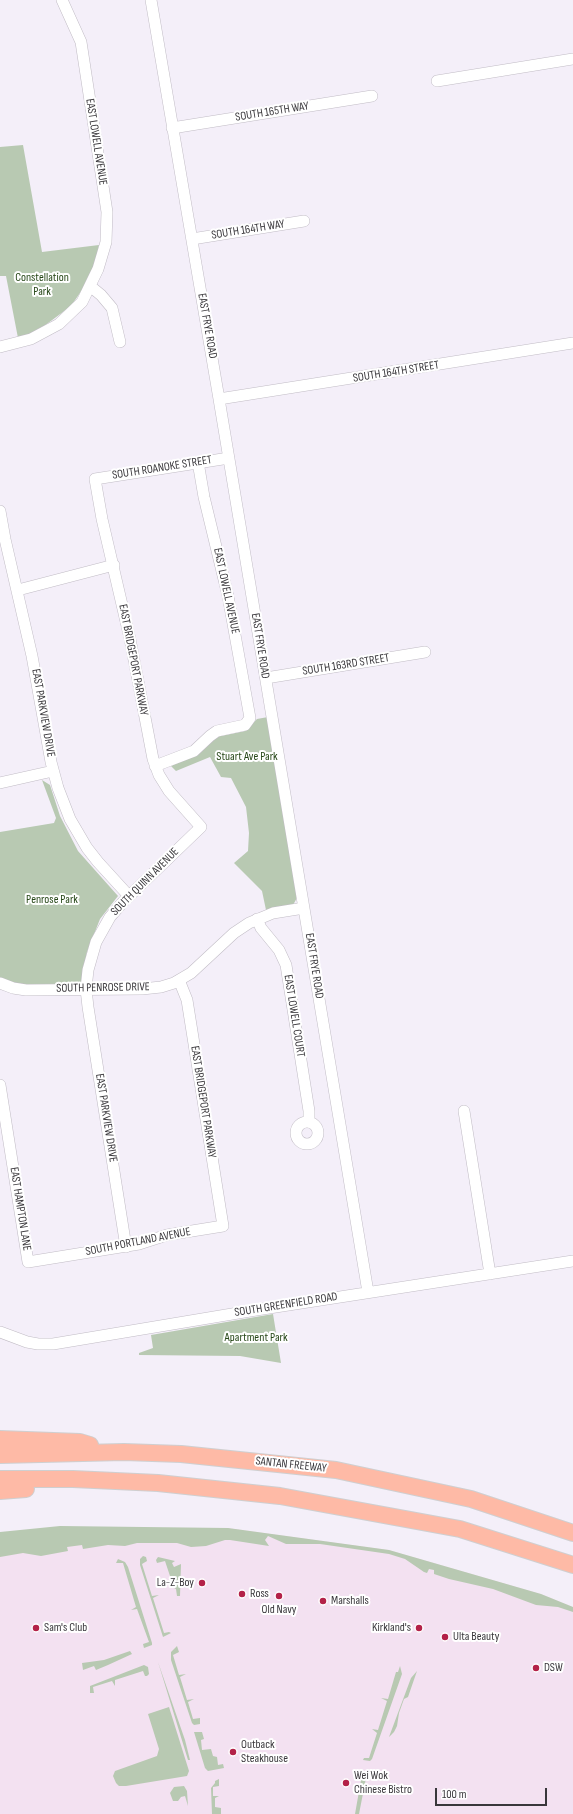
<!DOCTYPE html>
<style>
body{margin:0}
#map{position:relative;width:573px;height:1814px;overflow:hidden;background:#f4eff9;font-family:"Sofia Sans Condensed",sans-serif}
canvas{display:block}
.scale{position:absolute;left:435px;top:1788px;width:112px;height:18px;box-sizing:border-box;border:2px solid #39373b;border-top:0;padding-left:5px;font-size:12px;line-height:14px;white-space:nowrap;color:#39373b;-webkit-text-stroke:3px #fff;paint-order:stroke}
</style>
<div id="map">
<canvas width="573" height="1814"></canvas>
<div class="scale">100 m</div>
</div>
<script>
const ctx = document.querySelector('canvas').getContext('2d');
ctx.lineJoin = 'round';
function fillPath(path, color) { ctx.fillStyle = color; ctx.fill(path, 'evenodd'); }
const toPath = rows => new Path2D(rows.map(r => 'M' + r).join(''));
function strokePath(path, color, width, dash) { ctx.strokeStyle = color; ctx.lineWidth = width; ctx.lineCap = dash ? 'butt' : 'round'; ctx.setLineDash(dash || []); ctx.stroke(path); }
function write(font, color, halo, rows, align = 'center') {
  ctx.font = font + ' "Sofia Sans Condensed",sans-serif'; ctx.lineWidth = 4; ctx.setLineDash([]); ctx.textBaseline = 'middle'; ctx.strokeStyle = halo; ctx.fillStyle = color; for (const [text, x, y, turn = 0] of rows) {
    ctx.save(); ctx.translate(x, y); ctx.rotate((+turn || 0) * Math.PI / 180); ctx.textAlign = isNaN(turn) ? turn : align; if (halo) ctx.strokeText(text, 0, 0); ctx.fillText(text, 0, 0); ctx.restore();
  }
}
fillPath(toPath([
 [228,1528,389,1550,541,1594,573,1607,573,1814,0,1814,0,1532]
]), '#f3e1f1');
fillPath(toPath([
 [23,145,42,252,99,245,95,266,82,290,71,306,36,332,18,338,6,276,0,276,0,147],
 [268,717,298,896,293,905,266,910,262,891,234,863,248,851,249,833,246,807,231,778,221,777,210,757,176,771,171,766,201,752,216,737,245,731,257,719],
 [42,780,50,785,60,816,78,851,118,896,100,919,87,952,81,982,74,985,29,986,0,983,0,832,54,823,56,818],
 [273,1314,281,1363,240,1356,139,1355,139,1353,153,1348,151,1335],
 [60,1526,228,1528,389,1550,541,1594,573,1607,573,1612,558,1607,536,1605,493,1589,449,1579,434,1574,434,1570,429,1569,427,1573,424,1572,405,1559,389,1554,320,1544,286,1544,268,1536,265,1540,269,1546,230,1540,225,1540,206,1546,191,1547,177,1543,137,1543,125,1546,108,1545,83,1549,82,1545,67,1547,68,1551,41,1556,23,1553,0,1557,0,1532],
 [143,1556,146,1557,147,1561,142,1564,152,1596,159,1595,153,1598,164,1633,169,1632,171,1633,163,1637,140,1565,140,1559],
 [158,1557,175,1561,172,1563,174,1567,181,1564,180,1596,177,1596,176,1589,174,1588,165,1561,157,1563,156,1560],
 [118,1559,125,1562,128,1567,152,1643,152,1645,144,1648,143,1644,149,1642,137,1609,131,1610,136,1607,123,1563,116,1563],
 [177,1646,179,1652,173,1655,179,1675,186,1674,180,1677,187,1700,194,1699,188,1702,193,1719,200,1718,200,1724,194,1725,192,1723,171,1660,171,1652],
 [130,1651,132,1654,108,1665,96,1670,94,1666,83,1670,82,1663,104,1660],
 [158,1662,185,1740,190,1760,188,1760],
 [144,1665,148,1667,149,1674,147,1676,145,1676,143,1671,115,1680,115,1686,112,1681,93,1687,94,1693,90,1693,90,1686],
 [400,1666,402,1674,372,1759,370,1761,363,1760,364,1758,369,1758,377,1733,372,1729,378,1730,387,1701,381,1698,388,1699,396,1672,398,1672],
 [417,1671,408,1697,404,1699,399,1713,397,1726,394,1732,389,1737,411,1678],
 [169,1707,189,1771,187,1776,126,1786,119,1786,116,1783,113,1776,115,1771,157,1756,159,1749,148,1714],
 [194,1732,202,1732,204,1739,201,1740,202,1750,211,1749,213,1756,217,1757,218,1765,223,1764,224,1768,208,1771,205,1768],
 [363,1778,366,1778,359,1814,355,1814,361,1780],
 [219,1779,219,1786,213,1787,213,1796,219,1796,215,1798,215,1807,221,1808,221,1814,212,1814,211,1788,215,1783,215,1781],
 [184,1786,187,1791,188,1806,185,1796,181,1797,178,1801,173,1801,170,1793,174,1787]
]), '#b8c9b2');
const minor = toPath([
 [151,0,219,399,368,1292],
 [437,81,573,59],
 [172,128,372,96],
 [192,239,304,221],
 [90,286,101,295,112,308,120,342],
 [0,347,31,339,59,324,82,302,98,269,106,242,107,212,81,42,62,0],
 [219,399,573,343],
 [0,511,5,539,32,656,51,762,58,788,70,819,87,848,98,862,129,896],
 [18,590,114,565],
 [266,678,425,652],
 [155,766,194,751,210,736,217,731,245,725,250,718,228,596,204,497,198,462],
 [0,783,53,771],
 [257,919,261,928,279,950,286,965,309,1111,309,1121],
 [0,983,13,988,26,990,142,989,161,987,174,983,191,973,234,933,249,923,273,913,304,908],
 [0,1085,28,1262,139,1244,167,1235,223,1226,187,1000,179,980],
 [464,1111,490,1274],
 '296 1133a11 11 0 1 1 22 0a11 11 0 1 1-22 0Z',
 [126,1247,88,1007,86,989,88,970,96,942,110,917,123,902,201,827,169,791,159,775,153,759,130,639,102,519,95,479,229,458],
 [0,1332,27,1342,38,1344,53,1344,256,1310,573,1261]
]);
const highway = toPath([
 [0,1439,80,1442,90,1445],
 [0,1455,124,1452,181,1454,336,1470,471,1499,573,1533],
 [0,1479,73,1479,158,1483,280,1496,460,1529,573,1565],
 [0,1491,26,1489]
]);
strokePath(minor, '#c1bcc5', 12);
strokePath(highway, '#cfcfd0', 18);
strokePath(minor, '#fff', 11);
strokePath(highway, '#febaa6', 16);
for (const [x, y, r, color] of [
 [202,1583,4,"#b32148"],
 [242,1594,4,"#b32148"],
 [279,1596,4,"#b32148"],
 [323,1601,4,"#b32148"],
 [36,1628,4,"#b32148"],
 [419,1628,4,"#b32148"],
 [445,1637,4,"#b32148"],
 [536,1668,4,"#b32148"],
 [233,1752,4,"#b32148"],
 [346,1783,4,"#b32148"]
]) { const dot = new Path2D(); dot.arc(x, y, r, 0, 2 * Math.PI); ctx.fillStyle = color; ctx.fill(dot); strokePath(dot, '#fff', 1.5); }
write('12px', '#39373b', '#fff', [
 ["SOUTH 165TH WAY",272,112,-9],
 ["EAST LOWELL AVENUE",96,142,81],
 ["SOUTH 164TH WAY",248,230,-9],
 ["EAST FRYE ROAD",207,326,80],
 ["SOUTH 164TH STREET",396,372,-9],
 ["SOUTH ROANOKE STREET",162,468,-9],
 ["EAST LOWELL AVENUE",226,591,78],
 ["EAST FRYE ROAD",260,646,81],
 ["EAST BRIDGEPORT PARKWAY",133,660,79],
 ["SOUTH 163RD STREET",346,665,-9],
 ["EAST PARKVIEW DRIVE",43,713,80],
 ["SOUTH QUINN AVENUE",145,882,-45],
 ["EAST FRYE ROAD",314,966,81],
 ["SOUTH PENROSE DRIVE",103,988,-1],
 ["EAST LOWELL COURT",294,1016,81],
 ["EAST BRIDGEPORT PARKWAY",203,1102,81],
 ["EAST PARKVIEW DRIVE",106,1118,81],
 ["EAST HAMPTON LANE",20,1209,81],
 ["SOUTH PORTLAND AVENUE",138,1242,-11],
 ["SOUTH GREENFIELD ROAD",286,1305,-9],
 ["SANTAN FREEWAY",291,1465,6]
]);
write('12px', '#254616', '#fff', [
 ["Constellation",42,278],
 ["Park",42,292],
 ["Stuart Ave Park",247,757],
 ["Penrose Park",52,900],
 ["Apartment Park",256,1338]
]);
write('12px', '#39373b', '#fff', [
 ["La-Z-Boy",194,1583,"right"],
 ["Ross",250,1594],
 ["Marshalls",331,1601],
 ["Old Navy",279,1610,"center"],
 ["Sam's Club",44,1628],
 ["Kirkland's",411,1628,"right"],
 ["Ulta Beauty",453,1637],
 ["DSW",544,1668],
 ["Outback",241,1745],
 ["Steakhouse",241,1759],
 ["Wei Wok",354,1776],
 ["Chinese Bistro",354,1790]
], 'left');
</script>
